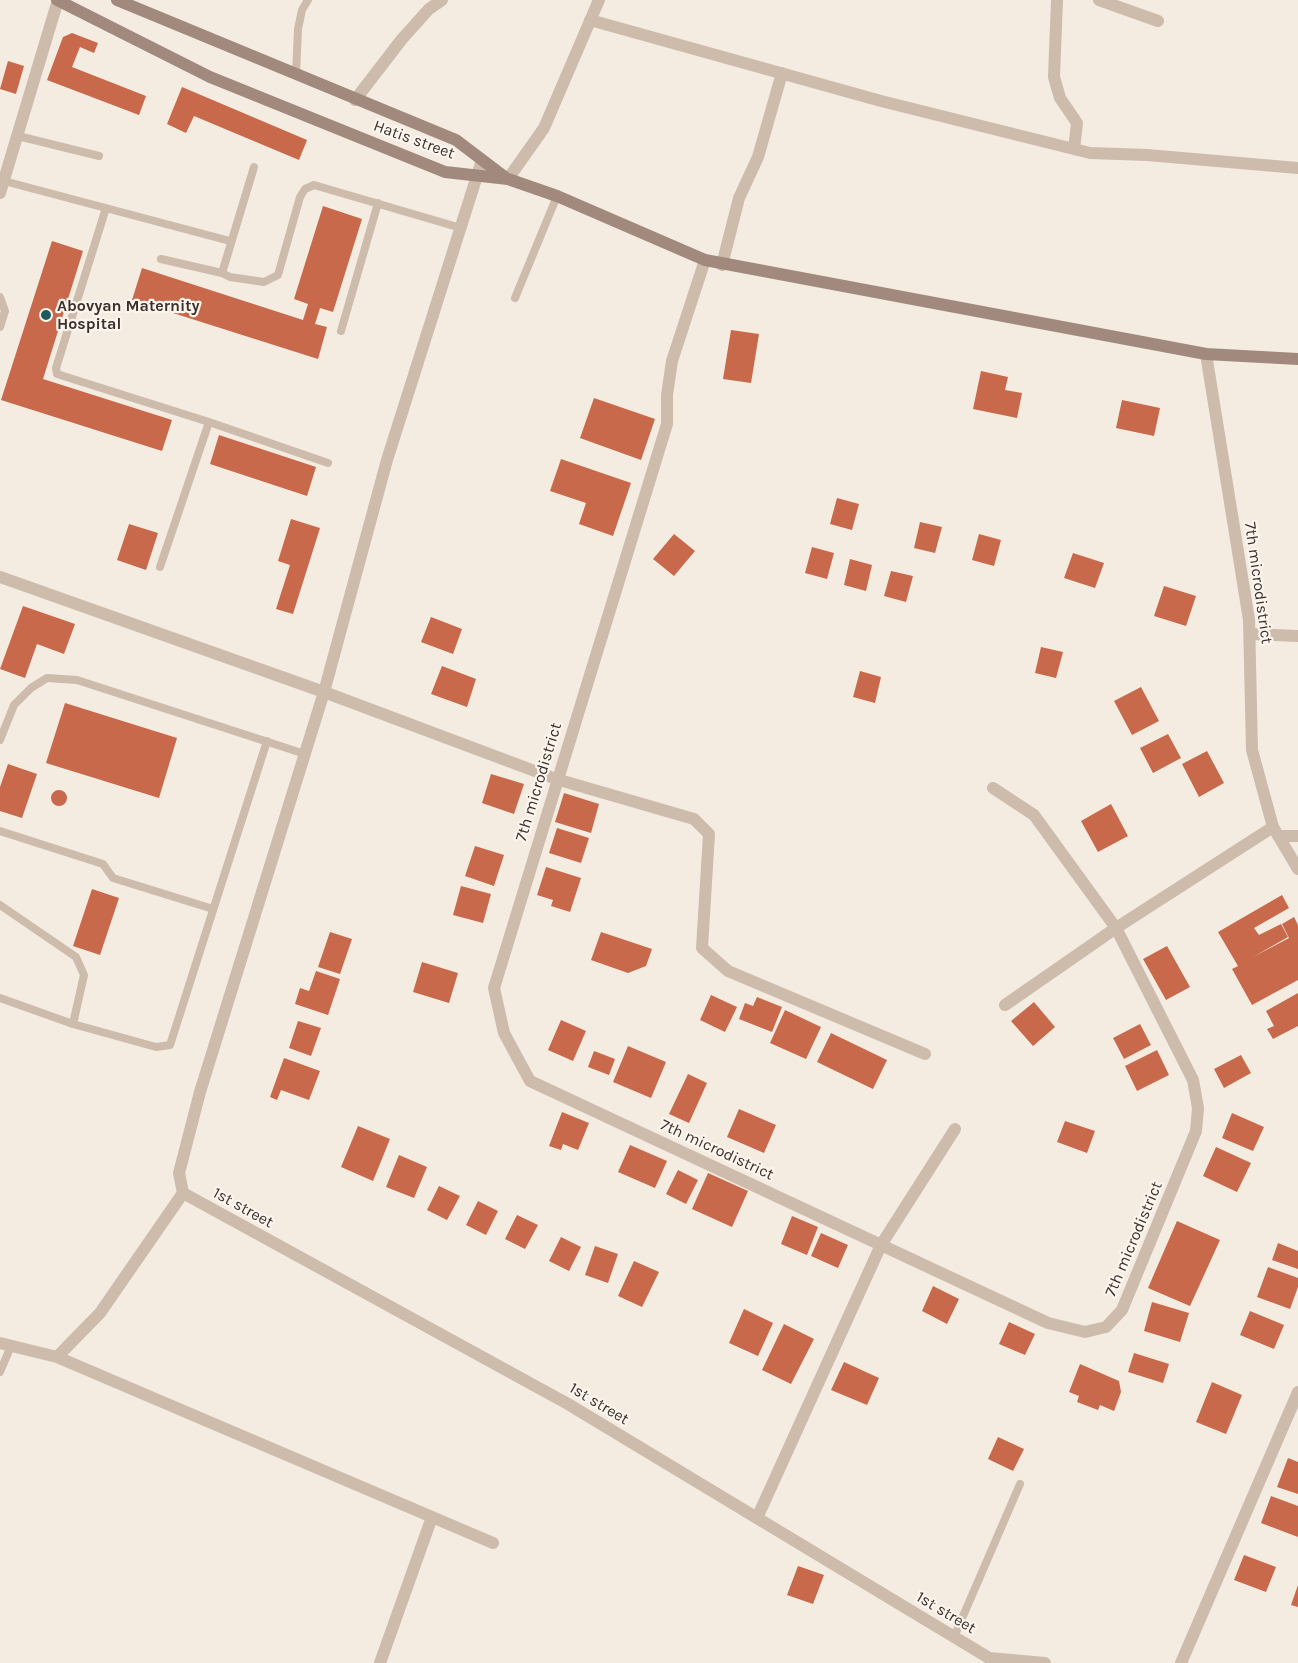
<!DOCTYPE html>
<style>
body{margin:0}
canvas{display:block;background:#f4ebe1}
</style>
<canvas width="1298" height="1663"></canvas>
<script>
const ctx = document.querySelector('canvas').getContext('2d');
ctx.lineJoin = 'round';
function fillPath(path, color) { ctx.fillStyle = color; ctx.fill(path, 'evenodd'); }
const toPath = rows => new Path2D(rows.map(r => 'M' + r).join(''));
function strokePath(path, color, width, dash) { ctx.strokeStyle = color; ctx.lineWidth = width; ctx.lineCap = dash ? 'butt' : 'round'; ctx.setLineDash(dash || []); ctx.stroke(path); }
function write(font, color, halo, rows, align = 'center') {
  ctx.font = font + ' Karla,sans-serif'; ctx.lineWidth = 4.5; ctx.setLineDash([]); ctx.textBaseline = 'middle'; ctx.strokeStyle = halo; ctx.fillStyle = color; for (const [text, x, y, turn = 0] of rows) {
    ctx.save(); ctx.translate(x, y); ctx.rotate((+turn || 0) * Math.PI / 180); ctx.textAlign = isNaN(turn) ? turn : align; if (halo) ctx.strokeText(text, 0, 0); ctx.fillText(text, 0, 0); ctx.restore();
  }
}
fillPath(toPath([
 [72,33,98,43,94,53,80,47,72,67,146,96,139,115,47,80,63,37],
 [8,61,24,66,16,94,0,89],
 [182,87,307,140,299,160,194,116,186,133,167,124],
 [323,206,362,219,333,312,320,308,315,324,327,327,318,359,132,300,142,268,303,320,308,304,294,299],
 [52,241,83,251,43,379,172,420,162,451,1,400],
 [731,330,759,334,751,383,723,379],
 [981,371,1008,377,1005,390,1022,393,1017,418,973,409],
 [594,398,655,419,641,460,580,438],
 [1122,400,1160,408,1154,436,1116,428],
 [219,435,316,467,307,496,210,464],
 [561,459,631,483,613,536,579,524,586,503,550,491],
 [837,498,859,504,852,530,830,524],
 [291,519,320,528,293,614,276,609,290,565,278,561],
 [920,522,942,527,935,553,914,548],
 [129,524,158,533,146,570,117,560],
 [674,534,695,551,674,576,653,559],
 [979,534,1001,540,994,566,972,560],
 [812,547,834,553,827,579,805,573],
 [1073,553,1104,563,1095,588,1064,578],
 [850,559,872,565,866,591,844,585],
 [891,571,913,576,906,602,884,596],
 [1164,586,1196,596,1186,626,1154,616],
 [23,606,75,624,64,654,37,644,25,678,0,669],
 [431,617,462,629,453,654,421,642],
 [1041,647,1063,652,1056,678,1035,673],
 [442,666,476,679,467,707,431,694],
 [860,671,881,677,875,703,853,697],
 [1141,687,1159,721,1132,735,1114,701],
 [65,703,177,738,159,798,46,763],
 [1168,734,1181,758,1153,773,1140,748],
 [1207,751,1224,783,1199,797,1182,764],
 [8,764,37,774,22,818,0,811,0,787],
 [491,774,524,784,514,814,482,803],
 '51 798a8 8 0 1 1 16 0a8 8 0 1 1-16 0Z',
 [564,793,599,804,591,833,555,822],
 [1111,804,1128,836,1098,852,1081,821],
 [557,828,589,838,581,863,549,853],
 [475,846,504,855,494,886,465,876],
 [546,867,581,878,570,912,551,906,553,900,537,895],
 [461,886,491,894,483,923,453,915],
 [92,889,119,898,100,955,73,946],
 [1282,895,1289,908,1254,928,1259,935,1281,924,1288,937,1253,957,1289,938,1282,924,1294,917,1298,925,1298,980,1252,1005,1232,969,1238,966,1218,932],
 [330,932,352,939,340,974,318,967],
 [601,932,652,949,646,966,628,973,591,960],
 [1167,946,1190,987,1166,1000,1143,959],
 [422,962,458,973,449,1003,413,992],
 [316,971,340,979,328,1015,295,1004,300,988,309,991],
 [1298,993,1298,1026,1273,1039,1267,1029,1274,1026,1266,1011],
 [711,995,737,1007,725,1032,700,1020],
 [757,997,782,1007,772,1032,739,1019,745,1003,753,1006],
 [1034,1002,1055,1027,1033,1046,1011,1021],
 [785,1010,821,1027,806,1059,770,1043],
 [561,1020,586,1031,573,1061,548,1050],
 [298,1021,321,1028,311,1056,289,1048],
 [1140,1024,1151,1045,1124,1059,1113,1038],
 [831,1033,887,1060,873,1089,817,1062],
 [628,1046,666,1062,651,1098,613,1082],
 [1157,1050,1169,1075,1137,1091,1125,1066],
 [594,1051,615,1059,609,1075,588,1067],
 [1241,1055,1251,1073,1224,1088,1214,1069],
 [284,1058,320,1071,309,1100,281,1090,277,1100,270,1097],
 [688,1074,707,1083,689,1123,669,1114],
 [739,1109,776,1125,764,1153,727,1137],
 [562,1112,589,1123,578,1150,563,1144,561,1150,549,1146],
 [1232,1113,1264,1127,1253,1151,1222,1138],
 [1065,1121,1095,1131,1087,1153,1057,1142],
 [358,1126,390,1139,373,1181,341,1167],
 [630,1145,667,1161,655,1188,618,1172],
 [1216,1147,1251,1163,1237,1192,1203,1176],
 [399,1155,427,1167,414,1198,386,1187],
 [678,1170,698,1180,686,1204,666,1194],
 [708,1173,748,1191,732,1227,692,1209],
 [439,1186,460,1196,447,1220,427,1210],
 [478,1201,498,1211,486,1235,466,1225],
 [517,1215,538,1225,525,1249,505,1239],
 [792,1216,818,1227,807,1255,781,1244],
 [1177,1221,1220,1240,1190,1306,1148,1288],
 [821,1233,848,1245,838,1268,811,1256],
 [561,1237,581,1247,569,1271,549,1261],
 [1278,1243,1298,1251,1298,1269,1272,1260],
 [595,1246,618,1254,608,1283,585,1275],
 [634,1261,659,1272,642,1307,618,1296],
 [1268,1267,1298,1278,1298,1287,1290,1309,1257,1297],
 [933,1286,959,1299,947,1324,922,1311],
 [1152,1302,1189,1313,1180,1342,1144,1331],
 [744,1309,773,1323,758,1356,729,1343],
 [1250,1311,1284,1325,1274,1349,1240,1335],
 [1009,1322,1035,1334,1025,1355,999,1344],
 [784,1324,814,1339,791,1384,762,1370],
 [1134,1353,1169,1364,1163,1383,1128,1372],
 [844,1362,879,1378,867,1405,831,1390],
 [1080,1364,1119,1381,1121,1392,1114,1411,1100,1405,1098,1410,1077,1402,1079,1396,1069,1392],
 [1212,1382,1242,1395,1226,1434,1196,1422],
 [998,1437,1024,1449,1013,1471,988,1459],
 [1288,1458,1298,1462,1298,1494,1277,1487],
 [1271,1496,1298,1506,1298,1537,1261,1523],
 [1244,1555,1276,1567,1266,1592,1234,1580],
 [798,1566,824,1575,813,1604,787,1595],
 [1298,1585,1298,1607,1291,1605]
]), '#c8694b');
strokePath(toPath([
 [296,74,298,29,302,10,308,0],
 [18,136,99,156],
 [254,167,222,273,230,277,264,282,278,275,300,197,305,189,314,185,461,228],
 [4,181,230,241],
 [106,208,56,368,57,374,209,422,328,463],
 [161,259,222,273],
 [0,297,5,311,0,327],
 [515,298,557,196],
 [341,331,378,203],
 [160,567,209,422],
 [0,740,14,705,31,688,47,678,77,680,305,754],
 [0,831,103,864,113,878,213,909],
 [0,905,76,957,84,975,73,1024],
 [0,998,73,1024,156,1047,170,1045,267,741],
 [0,1372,11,1346],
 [954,1637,1020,1484]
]), '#cdbbac', 8);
strokePath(toPath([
 [1057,0,1054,77,1060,98,1077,123,1074,149],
 [1099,0,1158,21],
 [590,20,881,101,1090,153,1147,155,1298,168],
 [355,100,402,39,429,9,442,0],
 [508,179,544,128,599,0],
 [0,193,58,0],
 [705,260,672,361,667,395,667,424,494,988,504,1033,530,1081,1048,1323,1085,1332,1106,1327,1122,1310,1196,1131,1198,1108,1193,1080,1116,928,1034,815,993,788],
 [722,265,739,198,758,157,782,73],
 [1206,354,1249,620,1252,750,1273,827,1298,869],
 [0,577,324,692,556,779,694,819,709,834,702,948,728,971,925,1054],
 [1251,634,1298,636],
 [1278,836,1298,836],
 [1005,1005,1116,928,1273,827],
 [183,1193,568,1404,989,1658,1045,1663],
 [0,1343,57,1357,493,1543],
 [57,1357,100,1313,183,1193,179,1173,200,1092,324,692,387,460,482,160],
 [757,1518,881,1245,955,1129],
 [380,1663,432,1517],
 [1181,1663,1298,1392]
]), '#cdbbac', 12);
strokePath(toPath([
 [57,0,210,77,445,172,508,179,557,196,705,260,1206,354,1298,359],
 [117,0,456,140,506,178]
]), '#a18a7d', 12);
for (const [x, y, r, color] of [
 [46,315,6,"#1f5a5e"]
]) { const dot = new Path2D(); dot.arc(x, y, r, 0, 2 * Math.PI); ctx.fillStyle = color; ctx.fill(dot); strokePath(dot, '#fbf5ee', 2); }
write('16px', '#3b302b', '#fbf5ee', [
 ["Hatis street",414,140,20],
 ["7th microdistrict",1258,583,82],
 ["7th microdistrict",539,782,-73],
 ["7th microdistrict",717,1150,25],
 ["1st street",243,1208,29],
 ["7th microdistrict",1134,1239,-67],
 ["1st street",599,1404,31],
 ["1st street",946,1613,31]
]);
write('bold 16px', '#3b302b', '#fbf5ee', [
 ["Abovyan Maternity",57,306],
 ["Hospital",57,324]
], 'left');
</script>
